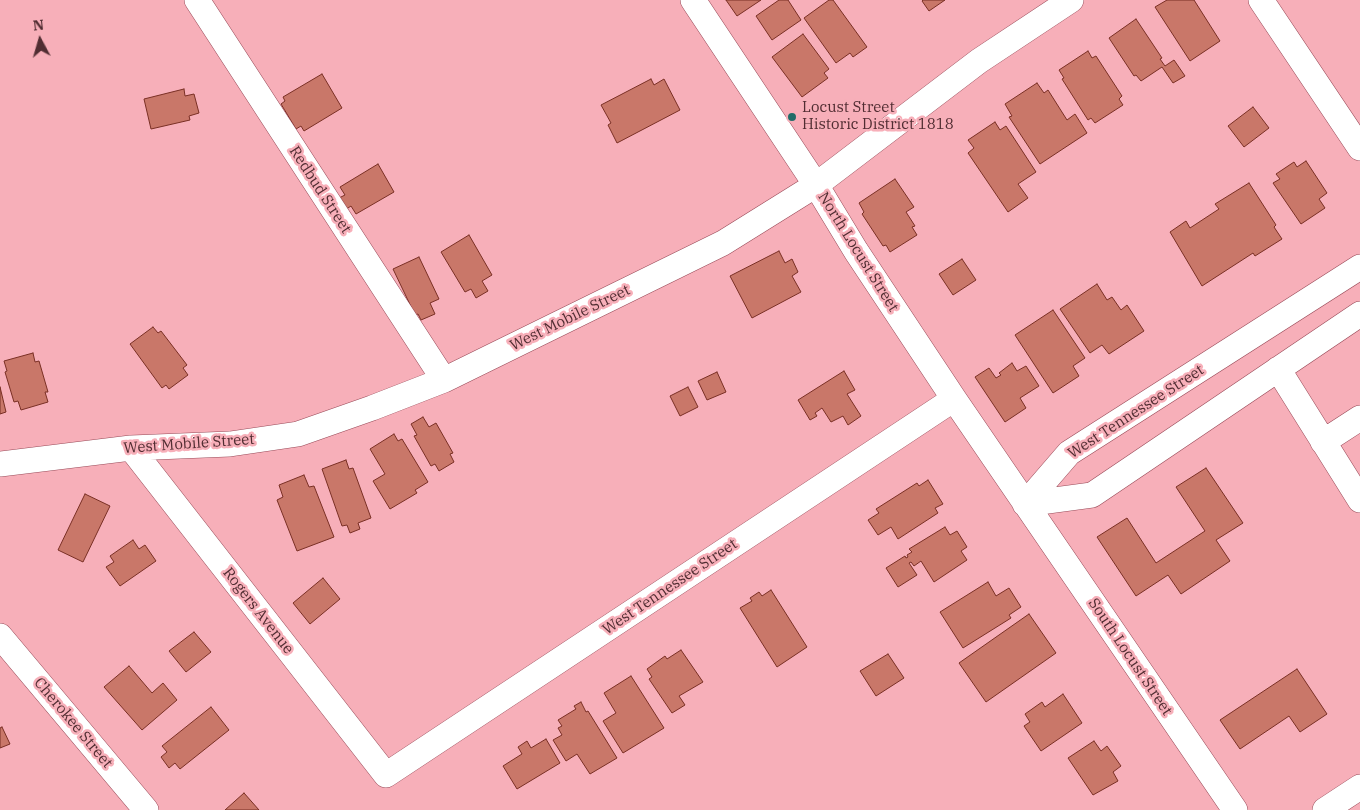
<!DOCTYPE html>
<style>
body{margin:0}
#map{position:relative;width:1360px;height:810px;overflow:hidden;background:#f7afb9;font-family:"IBM Plex Serif",serif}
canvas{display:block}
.north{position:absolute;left:15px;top:15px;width:50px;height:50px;-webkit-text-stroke:4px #f7afb9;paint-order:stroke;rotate:354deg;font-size:14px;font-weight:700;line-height:20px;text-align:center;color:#512d32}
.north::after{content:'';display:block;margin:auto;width:18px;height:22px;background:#512d32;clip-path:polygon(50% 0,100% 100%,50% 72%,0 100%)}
</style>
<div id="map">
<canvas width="1360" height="810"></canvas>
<div class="north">N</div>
</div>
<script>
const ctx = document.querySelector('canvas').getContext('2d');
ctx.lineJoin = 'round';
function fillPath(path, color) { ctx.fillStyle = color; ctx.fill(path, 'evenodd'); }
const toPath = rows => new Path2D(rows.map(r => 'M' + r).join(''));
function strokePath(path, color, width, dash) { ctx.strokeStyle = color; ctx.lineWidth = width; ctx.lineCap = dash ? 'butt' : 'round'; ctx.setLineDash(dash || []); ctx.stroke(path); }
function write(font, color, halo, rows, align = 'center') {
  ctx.font = font + ' "IBM Plex Serif",serif'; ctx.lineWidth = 5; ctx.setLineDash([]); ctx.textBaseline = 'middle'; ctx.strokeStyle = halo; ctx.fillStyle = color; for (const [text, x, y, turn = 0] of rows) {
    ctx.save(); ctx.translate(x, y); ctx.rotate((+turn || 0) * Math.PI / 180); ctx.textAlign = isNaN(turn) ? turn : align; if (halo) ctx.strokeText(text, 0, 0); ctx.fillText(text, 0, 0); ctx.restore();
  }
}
const building = toPath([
 [726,0,761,0,737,16,726,0],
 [779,0,788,0,801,20,772,40,756,16,779,0],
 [829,0,833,0,867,47,853,57,850,53,836,63,804,18,829,0],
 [923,0,945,0,929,11,922,1,923,0],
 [1167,0,1194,0,1220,41,1190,61,1155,7,1167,0],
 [1136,19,1162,58,1160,59,1165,66,1174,60,1185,76,1173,83,1162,67,1141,81,1136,75,1134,76,1109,38,1136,19],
 [803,34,829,69,824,73,828,78,802,97,772,57,803,34],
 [1088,51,1092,58,1096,56,1122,96,1119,99,1123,105,1095,123,1091,118,1088,120,1062,79,1064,78,1059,70,1088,51],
 [322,74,342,108,304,131,301,126,296,129,281,104,285,101,283,97,322,74],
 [651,79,654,85,664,79,680,110,617,143,608,125,611,123,601,105,651,79],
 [1037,83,1044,93,1048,90,1067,120,1075,114,1087,133,1040,164,1009,117,1012,116,1005,104,1037,83],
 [184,89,185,96,194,94,199,113,189,116,190,120,151,129,144,99,184,89],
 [1253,107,1269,128,1244,147,1228,126,1253,107],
 [995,122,1000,130,1006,126,1036,172,1018,184,1028,198,1008,212,968,153,974,148,968,140,995,122],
 [1306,161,1327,193,1319,199,1325,208,1301,224,1273,183,1280,179,1276,174,1294,162,1297,167,1306,161],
 [378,164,394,192,356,214,351,206,345,210,337,199,345,195,340,187,378,164],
 [895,179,914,207,906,212,915,226,912,227,917,235,890,252,886,245,883,246,862,214,864,212,859,203,895,179],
 [1249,183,1276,225,1274,227,1282,239,1255,256,1253,253,1202,286,1170,232,1186,221,1190,228,1219,209,1215,204,1249,183],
 [469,235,492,275,482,281,488,291,476,298,471,289,465,292,441,252,469,235],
 [779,251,785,263,792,259,798,272,792,276,801,292,752,318,730,276,779,251],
 [419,257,439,299,430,303,435,314,421,320,418,314,415,315,393,269,419,257],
 [962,259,976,280,953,295,939,274,962,259],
 [1097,284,1107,300,1112,297,1121,310,1127,305,1144,331,1109,354,1102,345,1090,353,1060,309,1097,284],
 [1053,310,1085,358,1073,366,1079,376,1053,393,1015,335,1053,310],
 [153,327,158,333,161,331,187,365,183,368,188,375,169,389,166,385,162,388,130,344,153,327],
 [33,353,35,362,39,361,48,392,45,392,48,402,21,410,18,401,14,402,5,372,7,371,4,361,33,353],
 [1012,363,1017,371,1026,366,1039,386,1020,398,1026,408,1005,422,975,377,989,368,996,378,1001,375,999,373,1012,363],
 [844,371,855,390,847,394,861,416,848,425,843,416,831,422,822,408,815,413,817,416,810,420,798,400,844,371],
 [717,372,726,392,707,400,698,381,717,372],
 [0,387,6,412,0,414,0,387],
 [688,387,698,407,680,416,670,396,688,387],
 [423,417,429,427,436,423,453,453,450,454,454,462,439,471,435,464,431,466,414,436,417,435,411,424,423,417],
 [394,434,398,441,402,439,428,482,415,490,417,493,390,509,373,481,385,474,370,449,394,434],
 [346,460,349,469,353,468,371,518,358,523,360,529,350,533,347,525,342,526,322,469,346,460],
 [1206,468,1243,523,1216,540,1230,561,1181,594,1168,575,1136,596,1097,537,1127,518,1156,563,1205,531,1176,487,1206,468],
 [304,475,309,487,314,486,334,537,297,551,277,500,283,497,279,485,304,475],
 [928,480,943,504,935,508,938,513,898,539,891,527,878,535,868,520,879,513,876,509,917,483,919,486,928,480],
 [85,494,110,506,83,562,58,550,85,494],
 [945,527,950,535,957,531,967,547,961,551,967,560,934,582,921,561,914,566,911,562,909,563,917,575,898,587,886,568,905,556,906,558,908,557,907,555,912,552,909,549,945,527],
 [133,540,139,549,145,545,156,561,120,586,106,567,114,562,110,556,133,540],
 [323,578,340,599,310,624,293,603,323,578],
 [988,582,996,596,1009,588,1021,607,1009,615,1011,618,963,648,940,612,988,582],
 [771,590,807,647,777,667,740,608,752,601,750,598,759,592,762,596,771,590],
 [1029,614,1056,653,986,702,959,663,1029,614],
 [194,632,211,652,186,672,169,651,194,632],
 [681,650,703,682,679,696,685,705,672,713,649,679,652,677,647,669,665,656,667,659,681,650],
 [888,654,904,678,876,696,860,671,888,654],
 [129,666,152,693,163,683,177,700,142,730,104,687,129,666],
 [1297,669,1327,714,1300,732,1289,716,1240,749,1220,720,1297,669],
 [631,676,664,728,623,753,603,721,616,713,604,693,631,676],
 [1063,694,1082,723,1041,751,1024,726,1030,722,1025,714,1042,702,1045,707,1063,694],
 [581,702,586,712,588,711,617,758,590,774,577,754,566,761,553,740,562,735,558,728,562,726,558,720,576,709,574,706,581,702],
 [211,707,229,730,180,769,175,763,169,768,161,757,167,752,162,746,211,707],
 [2,727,10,744,0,748,0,728,2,727],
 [546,739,560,763,517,789,503,766,522,754,518,747,527,741,531,748,546,739],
 [1094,741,1101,751,1107,746,1121,766,1113,772,1118,781,1093,795,1068,758,1094,741],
 [244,793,259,810,225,810,244,793]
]);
fillPath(building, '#c97769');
strokePath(building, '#792f24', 1);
const minor = toPath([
 [197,0,444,380],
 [693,0,816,185,856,251,954,399,1235,810],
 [1261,0,1360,148],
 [1278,369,1360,500],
 [1323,442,1360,418],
 [131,448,386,775,954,399],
 [0,464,131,448,230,444,298,434,372,408,444,380,723,243,816,185,979,61,1071,0],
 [1025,504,1069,453,1360,267],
 [1025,504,1092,495,1360,314],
 [0,636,146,810],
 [1325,810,1360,787]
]);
strokePath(minor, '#984957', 26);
strokePath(minor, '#fff', 25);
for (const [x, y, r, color] of [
 [792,117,5,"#216c68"]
]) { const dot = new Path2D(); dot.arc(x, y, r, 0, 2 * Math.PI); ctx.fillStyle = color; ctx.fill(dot); strokePath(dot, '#f7afb9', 2); }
write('15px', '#512d32', '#f7afb9', [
 ["Locust Street",802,108],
 ["Historic District 1818",802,125]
], 'left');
write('15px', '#512d32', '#f7afb9', [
 ["Redbud Street",320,190,57],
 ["North Locust Street",858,252,58],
 ["West Mobile Street",570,318,-26],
 ["West Tennessee Street",1136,412,-33],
 ["West Mobile Street",189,444,-4],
 ["West Tennessee Street",670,587,-34],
 ["Rogers Avenue",258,611,52],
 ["South Locust Street",1130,657,56],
 ["Cherokee Street",73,723,50]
]);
</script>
